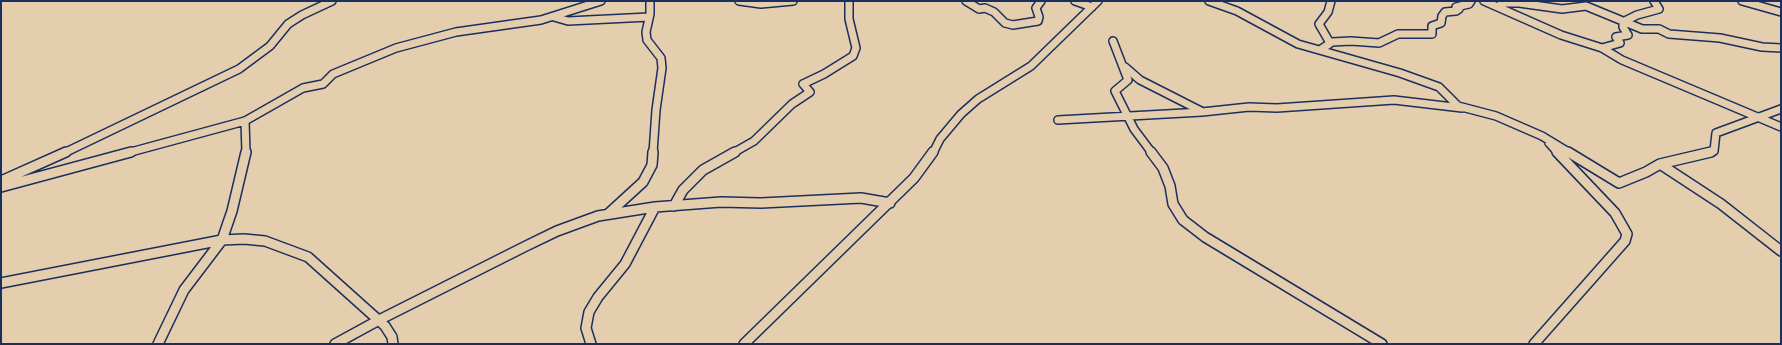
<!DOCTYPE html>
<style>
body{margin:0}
#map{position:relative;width:1782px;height:345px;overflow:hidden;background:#e4cead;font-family:Delius,sans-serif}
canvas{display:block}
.frame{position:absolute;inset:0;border:2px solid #1b2f5e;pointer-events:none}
</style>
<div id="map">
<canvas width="1782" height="345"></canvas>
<div class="frame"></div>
</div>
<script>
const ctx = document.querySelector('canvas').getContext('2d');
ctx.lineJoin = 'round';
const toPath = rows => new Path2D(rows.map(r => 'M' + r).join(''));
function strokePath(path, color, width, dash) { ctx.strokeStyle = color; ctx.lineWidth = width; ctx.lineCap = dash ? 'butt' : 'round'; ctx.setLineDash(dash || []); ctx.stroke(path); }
const minorFar1 = toPath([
 [650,1,650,14,646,32,647,40,661,58,662,68,656,110,653,153],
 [739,1,761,4,793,1],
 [966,1,979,9,985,8,994,12,1005,23,1013,25,1038,21,1039,17,1036,8,1041,1],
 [1075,1,1092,7],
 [1209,1,1237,11,1298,44,1400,73,1439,87,1458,106,1496,116,1542,136,1570,153],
 [1484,1,1561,35,1602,48,1622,60,1781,127],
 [1742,1,1781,12],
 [1501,3,1519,3,1562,9,1586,6,1642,29,1659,29,1669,34,1720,38,1762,47,1781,48],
 [554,17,568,21,649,17],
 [1113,41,1128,80,1115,91,1134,129,1152,153],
 [1328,45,1330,43,1319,24,1328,12,1331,1],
 [1602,48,1620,43,1616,37,1628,35,1623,27,1623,22,1637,15,1659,9,1654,1],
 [1320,50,1332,42,1351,41,1379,43,1398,34,1432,34,1432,26,1441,23,1442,16,1445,12,1456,11,1459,9,1456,7,1469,4,1471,1],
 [1125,67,1140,80,1201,111],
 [1058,120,1202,112,1249,107,1277,108,1394,100,1462,108],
 [245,121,246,153],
 [1549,143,1558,153],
 [64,153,239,69,270,46,288,24,302,15,332,1],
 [127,153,245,121,303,88,323,84,333,74,396,48,456,32,541,20,601,1],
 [733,153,754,141,792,104,810,92,803,84,824,74,853,56,856,48,849,19,849,1],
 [933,153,940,139,961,114,978,99,1031,66,1098,1],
 [1707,153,1714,151,1716,133,1781,109]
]);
const minor = toPath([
 [1151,152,1163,168,1170,186,1173,204,1183,220,1205,237,1382,344],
 [1568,152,1619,183,1646,172,1660,164,1711,152],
 [1660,164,1721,204,1781,251],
 [1,181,66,152],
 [1,187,131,152],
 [674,206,683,190,703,170,735,152],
 [608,214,643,182,652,165,653,152],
 [1,283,222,240,244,239,265,241,308,257,385,326,392,337,393,344],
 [158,344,184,290,222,240,232,211,246,152],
 [335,344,379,320,526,246,557,231,598,216,655,207,721,202,761,203,861,198,890,203],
 [591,344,586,328,589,312,598,297,625,264,655,207],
 [744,344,914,178,933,152],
 [1534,344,1625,241,1627,234,1615,213,1557,152]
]);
strokePath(minorFar1, '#1b2f5e', 10);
strokePath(minor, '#1b2f5e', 12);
strokePath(minorFar1, '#e4cead', 7);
strokePath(minor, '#e4cead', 9);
</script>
